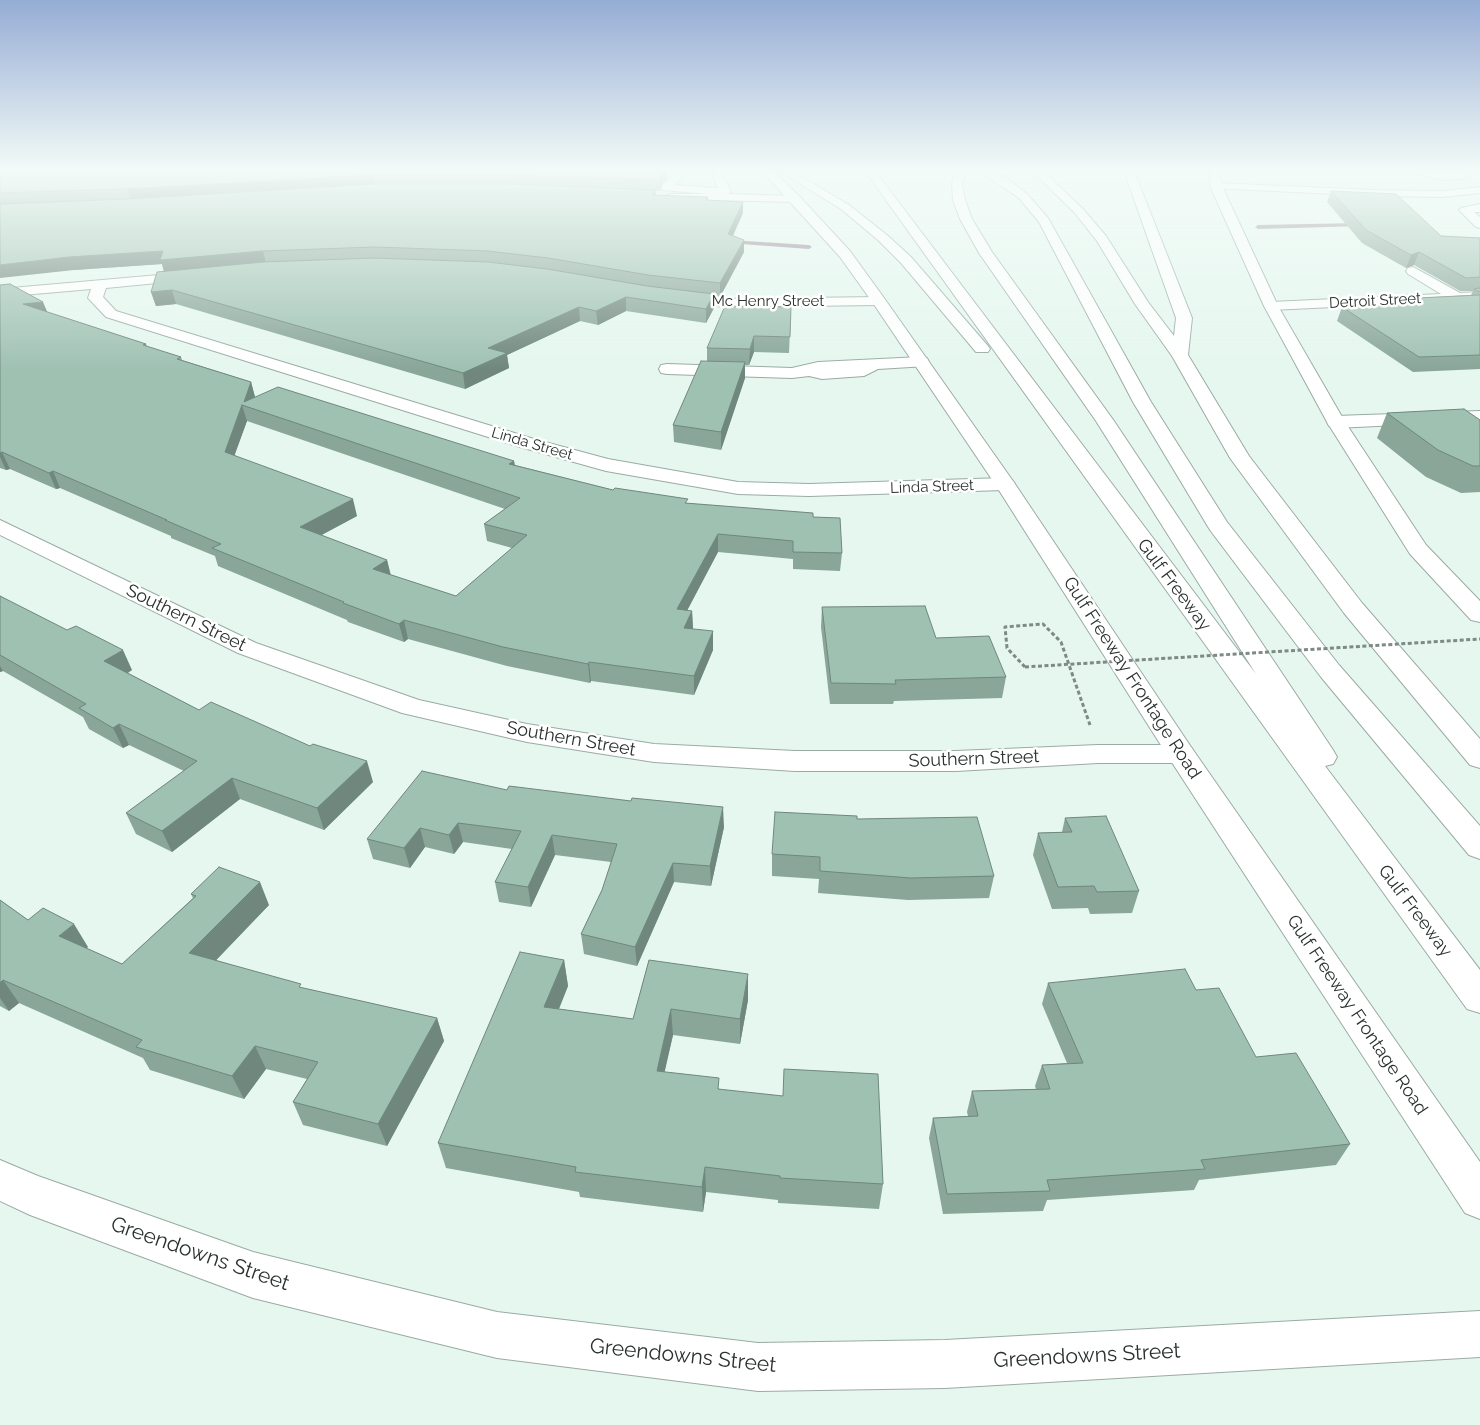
<!DOCTYPE html>
<style>
body{margin:0}
canvas{display:block;background:#e5f7ef}
</style>
<canvas width="1480" height="1425"></canvas>
<script>
const ctx = document.querySelector('canvas').getContext('2d');
ctx.lineJoin = 'round';
const toPath = rows => new Path2D(rows.map(r => 'M' + r).join(''));
function fillPath(path, color) { ctx.fillStyle = color; ctx.fill(path, 'evenodd'); }
function strokePath(path, color, width, dash) { ctx.strokeStyle = color; ctx.lineWidth = width; ctx.lineCap = dash ? 'butt' : 'round'; ctx.setLineDash(dash || []); ctx.stroke(path); }
function write(font, color, halo, rows, align = 'center') {
  ctx.font = font + ' Raleway,sans-serif'; ctx.lineWidth = 5; ctx.setLineDash([]); ctx.textBaseline = 'middle'; ctx.strokeStyle = halo; ctx.fillStyle = color; for (const [text, x, y, turn = 0] of rows) {
    ctx.save(); ctx.translate(x, y); ctx.rotate((+turn || 0) * Math.PI / 180); ctx.textAlign = isNaN(turn) ? turn : align; if (halo) ctx.strokeText(text, 0, 0); ctx.fillText(text, 0, 0); ctx.restore();
  }
}
fillPath(toPath([
 [1359,223,1361,226,1258,229,1255,227,1258,225,1359,223],
 [730,240,809,245,812,247,809,249,728,243,730,240]
]), '#8e7f8e');
const minor = toPath([
 [676,171,687,171,675,185,718,188,713,176,714,171,724,171,723,176,731,192,728,194,796,196,802,199,796,202,667,199,667,195,671,194,707,194,662,190,662,186,676,171],
 [1407,171,1464,173,1469,176,1464,179,1440,180,1407,171],
 [1216,183,1376,190,1443,191,1480,187,1480,193,1443,197,1376,196,1212,188,1212,184,1216,183],
 [1480,204,1480,212,1474,212,1480,217,1480,228,1476,227,1459,210,1461,208,1480,204],
 [1413,267,1460,293,1480,292,1480,300,1271,310,1264,306,1271,302,1441,294,1408,274,1406,271,1408,268,1413,267],
 [193,272,198,273,200,276,198,279,106,288,103,297,116,311,534,439,608,459,738,482,809,484,1005,478,1012,480,1015,484,1012,488,1005,490,809,496,738,494,606,471,520,447,106,317,88,298,91,289,0,297,0,289,193,272],
 [678,294,725,299,879,297,886,301,879,305,725,307,673,301,671,298,673,295,678,294],
 [921,357,927,358,929,362,927,366,878,369,864,376,822,379,809,376,792,378,667,374,661,373,659,369,661,365,667,364,792,368,818,362,921,357],
 [1480,411,1480,421,1336,428,1329,426,1327,422,1329,418,1336,416,1480,411],
 [0,520,256,643,419,700,527,724,654,744,795,751,956,751,1098,745,1181,745,1191,747,1195,754,1191,761,1181,763,1098,763,956,771,795,771,654,762,527,742,402,713,238,653,0,535,0,520],
 [0,1160,38,1176,253,1252,497,1312,758,1343,945,1340,1480,1311,1480,1357,945,1388,758,1391,497,1358,253,1298,30,1215,0,1201,0,1160]
]);
const major = toPath([
 [762,171,773,171,800,197,850,251,884,298,1015,484,1191,747,1480,1162,1480,1219,1465,1213,1171,761,995,484,873,303,840,257,762,171],
 [1209,171,1219,171,1222,186,1278,306,1345,422,1426,545,1480,601,1480,622,1471,620,1410,554,1327,422,1264,306,1210,186,1209,171]
]);
const highway = toPath([
 [779,171,792,171,849,205,887,235,911,257,988,346,990,349,988,352,976,352,901,263,879,241,841,209,779,171],
 [865,171,875,171,1256,674,1096,421,979,253,960,219,953,200,952,184,955,171,965,171,962,184,965,200,972,219,992,252,1114,421,1333,750,1337,757,1333,764,1325,766,1480,970,1480,1013,1467,1009,865,171],
 [979,171,992,171,1012,182,1027,194,1048,218,1151,402,1227,522,1339,665,1480,826,1480,859,1469,855,1321,677,1210,530,1133,402,1039,222,1019,198,979,171],
 [1032,171,1043,171,1082,208,1106,236,1148,302,1174,336,1176,318,1124,171,1134,171,1192,318,1188,355,1249,456,1362,603,1480,739,1480,768,1470,765,1344,613,1230,458,1172,356,1135,304,1097,241,1074,212,1032,171]
]);
strokePath(minor, '#9aaba4', 2);
strokePath(major, '#9aaba4', 2);
strokePath(highway, '#9aaba4', 2);
strokePath(toPath([
 [1025,667,1007,648,1005,627,1043,624,1061,642,1090,725]
]), '#7e8a85', 3, [4, 2.5]);
fillPath(minor, '#fff');
fillPath(major, '#fff');
fillPath(highway, '#fff');
strokePath(toPath([
 [1025,667,1480,639]
]), '#7e8a85', 3, [4, 2.5]);
fillPath(toPath([
 [0,171,667,171,667,178,661,185,660,191,656,191,656,195,708,197,708,200,743,202,743,213,733,236,744,252,720,297,714,296,714,308,706,323,626,311,598,325,580,321,507,355,509,368,465,389,176,304,156,306,151,292,164,271,162,264,74,270,0,204],
 [1331,191,1441,236,1480,238,1480,369,1413,372,1337,321,1342,307,1385,305,1386,301,1417,300,1417,298,1471,295,1473,291,1460,291,1414,265,1406,268,1362,243,1327,202],
 [0,285,47,312,146,344,147,346,181,357,182,360,251,382,255,397,514,461,515,465,613,490,688,503,813,517,842,553,840,571,793,569,793,559,718,552,687,610,692,611,693,629,713,650,694,695,591,681,590,683,507,666,408,639,404,642,348,622,347,620,218,566,215,556,171,538,171,536,60,488,56,489,10,469,6,470,0,468],
 [247,421,505,509,484,524,487,541,512,548,456,596,391,575,387,560,321,535,357,516,234,455],
 [791,307,789,353,754,352,749,365,745,365,745,378,721,450,674,442,673,425,707,361,707,348],
 [1387,413,1480,420,1480,492,1461,493,1426,477,1377,438],
 [0,596,132,670,128,673,199,710,373,782,324,830,240,799,172,852,136,834,126,813,184,771,129,745,123,748,89,729,83,717,3,671,0,672],
 [822,607,936,638,1006,677,1002,698,894,701,893,704,830,704,821,627],
 [507,790,724,827,711,886,674,882,637,966,584,954,581,934,602,890,611,862,555,855,531,907,499,902,495,882,512,849,463,842,454,854,425,847,410,868,373,859,367,839],
 [1065,818,1139,891,1132,913,1090,914,1088,908,1052,909,1033,855,1038,833,1062,832],
 [857,819,994,876,989,898,908,900,818,893,819,879,772,876,772,854],
 [191,894,269,905,216,960,303,988,437,1018,444,1041,387,1146,303,1125,293,1102,307,1079,266,1069,244,1099,150,1070,143,1058,19,1003,9,1011,0,1006,0,900,28,920,88,947,86,948,122,964,193,898],
 [564,960,568,986,559,1009,633,1019,649,960,748,1000,740,1044,673,1035,664,1072,720,1089,883,1184,879,1209,778,1203,778,1200,706,1192,703,1212,580,1197,579,1192,446,1168,438,1143],
 [1048,983,1196,990,1256,1057,1350,1144,1336,1165,1199,1180,1194,1190,1047,1200,1043,1211,943,1214,929,1138,933,1118,968,1116,967,1112,972,1091,1036,1089,1035,1086,1042,1065,1067,1063,1042,1004]
]), '#89a699');
fillPath(toPath([
 [663,171,667,171,667,178,661,185,660,191,660,174],
 [374,175,376,185,131,200,127,189],
 [743,202,743,213,728,246,728,234],
 [744,240,744,252,720,297,720,283],
 [163,251,263,251,266,263,164,272,162,264,74,270,0,278,0,265,69,257],
 [1419,252,1414,265,1406,268,1411,255],
 [172,290,176,304,156,306,151,292],
 [714,294,714,308,706,323,706,309],
 [626,297,626,311,598,325,596,311],
 [43,302,49,316,23,304],
 [579,307,580,321,507,355,509,368,465,389,463,373,488,348],
 [754,336,754,352,749,365,750,349],
 [745,362,745,378,721,450,721,432],
 [251,382,255,397,244,402],
 [242,405,247,421,230,468,225,452],
 [2,452,10,469,6,470,0,457,0,453],
 [514,461,516,478,509,464],
 [53,471,60,488,56,489,49,473],
 [353,499,357,516,305,544,300,527],
 [718,534,718,552,678,628,677,609],
 [387,560,391,578,373,569],
 [692,611,693,629,684,628],
 [404,620,408,639,404,642,399,624],
 [713,631,713,650,694,695,694,676],
 [123,650,132,670,113,681,104,661],
 [589,662,591,681,590,683,588,664],
 [0,666,3,671,0,672],
 [119,724,129,745,123,748,113,728],
 [367,761,373,782,324,830,317,808],
 [232,778,240,799,172,852,162,831],
 [723,807,724,827,711,886,710,866],
 [458,823,463,842,454,854,449,835],
 [420,828,425,847,410,868,404,848],
 [552,835,555,855,531,907,528,887],
 [673,863,674,882,637,966,635,947],
 [260,882,269,905,201,976,189,953],
 [74,924,88,947,73,959,59,936],
 [564,960,568,986,549,1033,544,1007],
 [748,974,748,1000,740,1044,740,1019],
 [3,980,19,1003,9,1011,0,998,0,983],
 [671,1009,673,1035,659,1097,657,1071],
 [437,1018,444,1041,387,1146,378,1124],
 [255,1046,266,1069,244,1099,232,1076],
 [705,1167,706,1192,703,1212,702,1187]
]), '#6f877d');
const building = toPath([
 [0,171,663,171,660,174,660,180,507,175,374,175,127,189,0,193,0,171],
 [374,184,507,184,656,190,652,195,708,197,706,200,743,202,728,234,744,240,720,283,648,275,548,258,488,251,375,247,263,251,160,260,163,251,69,257,0,265,0,204,127,199,374,184],
 [1331,191,1396,194,1441,236,1480,238,1480,277,1466,278,1419,252,1411,255,1366,230,1331,191],
 [374,258,488,262,547,269,647,286,714,294,706,309,626,297,596,311,579,307,488,348,507,353,463,373,172,290,151,292,157,272,263,262,374,258],
 [10,284,43,302,23,304,146,344,143,345,181,357,177,359,251,382,244,402,278,387,514,461,509,464,613,490,615,488,688,499,685,503,813,513,813,517,840,518,842,553,793,552,793,541,718,534,677,609,692,611,684,628,713,631,694,676,589,662,588,664,503,647,404,620,399,624,343,603,344,602,212,548,221,544,165,520,167,520,53,471,49,473,2,452,0,453,0,285,10,284],
 [242,405,520,498,484,524,527,535,456,596,373,569,387,560,300,527,353,499,225,452,242,405],
 [1480,288,1480,292,1474,289,1480,288],
 [1480,295,1480,355,1419,357,1342,307,1392,304,1386,301,1420,300,1417,298,1480,295],
 [725,306,791,307,790,337,754,336,750,349,707,348,725,306],
 [701,361,745,362,721,432,673,425,701,361],
 [1464,409,1480,420,1480,466,1473,466,1438,450,1387,413,1464,409],
 [0,596,67,630,76,626,123,650,104,661,199,710,211,702,310,746,313,744,367,761,317,808,232,778,162,831,126,813,197,761,119,724,113,728,79,708,86,704,0,655,0,596],
 [925,606,936,638,989,636,1006,677,895,680,896,684,831,683,822,607,925,606],
 [422,771,507,790,509,786,631,801,632,798,723,807,710,866,673,863,635,947,581,934,602,890,617,844,552,835,528,887,495,882,521,831,458,823,449,835,420,828,404,848,367,839,422,771],
 [775,812,857,816,857,819,977,817,994,876,911,878,820,871,820,857,772,854,775,812],
 [1106,816,1139,891,1097,892,1094,886,1058,887,1038,833,1072,832,1065,818,1106,816],
 [219,867,260,882,189,953,301,984,299,987,437,1018,378,1124,293,1102,318,1062,255,1046,232,1076,136,1047,142,1040,3,980,0,983,0,900,28,920,43,908,74,924,59,936,122,964,196,896,191,894,219,867],
 [520,952,564,960,544,1007,633,1019,649,960,748,974,740,1019,671,1009,657,1071,719,1078,718,1089,783,1096,784,1069,878,1074,883,1184,780,1178,780,1176,705,1167,702,1187,575,1172,576,1167,438,1143,520,952],
 [1185,969,1196,990,1219,988,1256,1057,1296,1053,1350,1144,1201,1160,1205,1169,1047,1180,1050,1191,947,1194,933,1118,978,1116,972,1091,1050,1089,1042,1065,1083,1063,1048,983,1185,969]
]);
fillPath(building, '#9fc1b2');
strokePath(building, '#6f877d', 1);
const sky = ctx.createLinearGradient(0, 0, 0, 370);
sky.addColorStop(0, '#95acd4');
sky.addColorStop(0.46, '#f3fbf8');
sky.addColorStop(1, '#f3fbf800');
ctx.fillStyle = sky;
ctx.fillRect(0, 0, 1480, 370);
write('15px', '#2a312e', '#fff', [
 ["Mc Henry Street",768,301],
 ["Detroit Street",1375,301,-3],
 ["Linda Street",532,444,16],
 ["Linda Street",932,487,-2]
]);
write('18px', '#2a312e', '#fff', [
 ["Gulf Freeway",1174,585,53],
 ["Southern Street",186,618,26],
 ["Gulf Freeway Frontage Road",1132,678,57],
 ["Southern Street",571,739,10],
 ["Southern Street",974,759,-2],
 ["Gulf Freeway",1415,911,53],
 ["Gulf Freeway Frontage Road",1357,1015,56]
]);
write('21px', '#2a312e', '#fff', [
 ["Greendowns Street",200,1254,19],
 ["Greendowns Street",683,1356,6],
 ["Greendowns Street",1087,1356,-3]
]);
</script>
